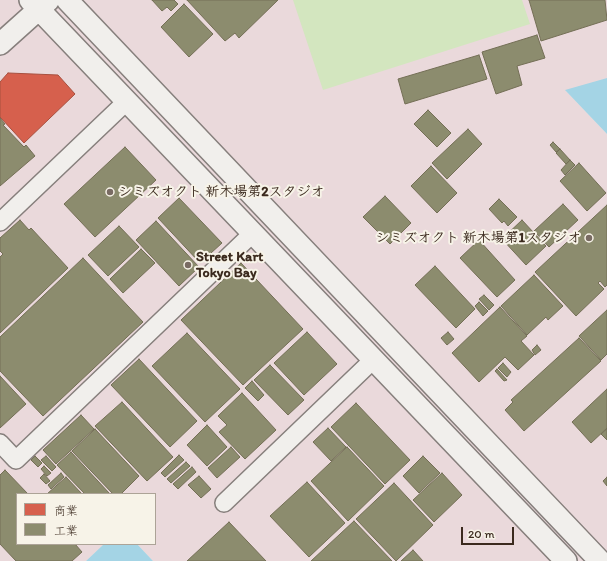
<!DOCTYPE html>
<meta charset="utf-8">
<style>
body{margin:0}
#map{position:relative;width:607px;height:561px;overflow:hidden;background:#ece5e3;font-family:Itim,"Klee One",sans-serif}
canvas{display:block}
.legend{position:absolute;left:16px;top:493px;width:140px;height:52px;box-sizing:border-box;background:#f7f3e8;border:1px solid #aca397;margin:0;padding:5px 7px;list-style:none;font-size:12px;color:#3b2a1e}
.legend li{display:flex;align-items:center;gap:8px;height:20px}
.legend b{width:20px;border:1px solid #aca397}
.scale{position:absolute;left:461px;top:527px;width:53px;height:18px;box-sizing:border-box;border:2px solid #3b2a1e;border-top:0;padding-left:5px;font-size:12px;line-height:14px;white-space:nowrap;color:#3b2a1e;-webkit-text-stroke:3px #f7f3e8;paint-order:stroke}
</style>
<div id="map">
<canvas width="607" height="561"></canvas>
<ul class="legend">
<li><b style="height:11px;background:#d6604d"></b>商業</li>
<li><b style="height:11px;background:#8c8c6e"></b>工業</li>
</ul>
<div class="scale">20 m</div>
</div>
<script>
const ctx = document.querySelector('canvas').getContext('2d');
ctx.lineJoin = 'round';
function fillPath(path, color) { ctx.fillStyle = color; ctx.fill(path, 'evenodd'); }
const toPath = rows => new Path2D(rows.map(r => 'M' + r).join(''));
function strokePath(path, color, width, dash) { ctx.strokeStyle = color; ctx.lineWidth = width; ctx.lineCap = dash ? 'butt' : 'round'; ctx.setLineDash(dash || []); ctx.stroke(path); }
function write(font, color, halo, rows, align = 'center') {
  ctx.font = font + ' Itim,"Klee One",sans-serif'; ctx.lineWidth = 4; ctx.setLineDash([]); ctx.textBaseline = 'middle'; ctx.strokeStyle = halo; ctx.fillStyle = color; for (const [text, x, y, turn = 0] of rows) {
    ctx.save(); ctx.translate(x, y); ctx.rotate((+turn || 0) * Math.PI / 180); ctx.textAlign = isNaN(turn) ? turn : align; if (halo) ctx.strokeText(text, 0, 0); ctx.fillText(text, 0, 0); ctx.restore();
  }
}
fillPath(toPath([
 [0,0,607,0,607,78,566,91,607,134,607,561,153,561,137,544,155,544,155,494,17,494,17,544,104,544,86,561,0,561]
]), '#ead9db');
fillPath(toPath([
 [293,0,522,0,530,24,323,90]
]), '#d3e6bf');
fillPath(toPath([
 [607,78,607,134,565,90],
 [104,544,137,544,153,561,86,561]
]), '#a4d4e5');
const shops = toPath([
 [8,73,58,75,75,94,24,143,0,117,0,82,8,73]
]);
fillPath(shops, '#d6604d');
strokePath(shops, '#a8503f', 1);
const industry = toPath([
 [152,0,174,0,178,4,171,11,167,7,162,11,152,0],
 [187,0,278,0,239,38,235,33,225,41,187,0],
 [529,0,605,0,607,20,541,41,529,0],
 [184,4,213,34,189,57,161,27,184,4],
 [537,35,545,58,517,66,522,85,496,94,482,52,537,35],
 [479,55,487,79,405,104,398,79,479,55],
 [428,110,451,133,437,147,414,124,428,110],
 [0,118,5,124,3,125,24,147,26,145,35,156,0,186,0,118],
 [468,129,482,144,447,179,432,163,468,129],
 [553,142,560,149,556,152,550,145,553,142],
 [125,147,156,180,95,237,64,204,125,147],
 [560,149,570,160,566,164,556,153,560,149],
 [570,160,575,165,565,175,561,170,570,160],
 [579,163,606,193,587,211,560,181,579,163],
 [431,166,457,193,437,213,411,186,431,166],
 [385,196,411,223,390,244,363,217,385,196],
 [179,198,222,243,200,263,158,218,179,198],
 [499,199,517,217,508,226,504,221,502,223,489,209,499,199],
 [563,204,578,220,549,247,534,231,563,204],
 [607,205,607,285,605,287,600,281,598,283,604,289,576,316,535,272,607,205],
 [20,220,29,230,31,228,68,268,0,333,0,257,3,254,0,251,0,238,20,220],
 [522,220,546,246,526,265,502,239,522,220],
 [156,221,199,267,179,286,136,240,156,221],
 [119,226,139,247,108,276,88,255,119,226],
 [479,240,515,280,497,297,460,258,479,240],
 [141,249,155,263,123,293,110,279,141,249],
 [83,258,143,322,43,416,0,371,0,337,83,258],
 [241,263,303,329,243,385,181,320,241,263],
 [435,266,475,309,456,328,415,285,435,266],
 [534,275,563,306,548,320,546,317,527,335,501,306,534,275],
 [484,295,494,305,489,310,479,299,484,295],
 [479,302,488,311,483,316,475,306,479,302],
 [500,307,527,336,521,341,534,355,518,370,505,357,479,382,452,353,500,307],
 [607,310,607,354,601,360,579,336,607,310],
 [307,332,337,364,304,395,274,363,307,332],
 [448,332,454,339,447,345,441,338,448,332],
 [187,333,240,389,205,422,152,366,187,333],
 [579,338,601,361,524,431,505,410,513,402,511,400,579,338],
 [537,345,541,350,535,355,532,350,537,345],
 [139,359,197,421,170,447,111,385,139,359],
 [503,363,511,372,507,377,498,368,503,363],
 [270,365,304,400,288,415,254,380,270,365],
 [497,369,507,380,504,381,495,371,497,369],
 [0,376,26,404,0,428,0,376],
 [252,381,264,395,258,401,245,388,252,381],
 [607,389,607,428,591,443,572,422,607,389],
 [242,393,276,430,245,459,219,432,227,425,218,416,242,393],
 [122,402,173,457,147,481,95,426,122,402],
 [356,403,410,460,385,484,331,427,356,403],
 [81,415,94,429,56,464,43,450,81,415],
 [207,425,227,447,207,466,187,445,207,425],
 [328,428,346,447,331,461,313,442,328,428],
 [95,429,139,476,121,494,113,494,72,451,95,429],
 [607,429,607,440,601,434,607,429],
 [231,447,240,457,217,478,208,468,231,447],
 [347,447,384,486,348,521,311,481,347,447],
 [71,452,110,494,85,494,57,465,71,452],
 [179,455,184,460,165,477,161,473,179,455],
 [35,456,42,463,38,467,31,460,35,456],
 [46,456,56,467,52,471,41,460,46,456],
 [423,456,440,473,419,493,403,476,423,456],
 [186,462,190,466,171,483,167,479,186,462],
 [44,466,51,473,47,476,41,469,44,466],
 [192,467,196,472,178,489,173,484,192,467],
 [5,470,28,494,17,494,17,544,75,544,82,552,72,561,16,561,0,544,0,475,5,470],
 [61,473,64,477,51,489,48,485,61,473],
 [442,473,462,495,434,522,413,500,442,473],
 [44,474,50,481,46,484,40,478,44,474],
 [199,476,211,489,201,498,188,485,199,476],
 [66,477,82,494,47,494,66,477],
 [607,477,607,486,603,481,607,477],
 [307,482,345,523,309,557,270,516,307,482],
 [394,483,433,525,396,561,356,519,394,483],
 [354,521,392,561,311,561,354,521],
 [229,522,266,561,187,561,229,522],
 [413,550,423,561,401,561,413,550]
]);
fillPath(industry, '#8c8c6e');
strokePath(industry, '#746f56', 1);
const minor = toPath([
 [0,222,127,101],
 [0,443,16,460,253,233],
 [224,503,374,359]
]);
const tertiary = toPath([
 [30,0,566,561],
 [67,0,600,561],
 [0,44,49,0]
]);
strokePath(minor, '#867f7c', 20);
strokePath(tertiary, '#867f7c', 24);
strokePath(minor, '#f1efec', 17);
strokePath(tertiary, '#f1efec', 21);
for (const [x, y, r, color] of [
 [110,192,4,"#796b63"],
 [589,238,4,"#796b63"],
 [188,265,4,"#796b63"]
]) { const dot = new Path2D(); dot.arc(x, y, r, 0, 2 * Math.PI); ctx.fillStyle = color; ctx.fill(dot); strokePath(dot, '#f7f3e8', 1.5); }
write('bold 14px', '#3b2a1e', '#f7f3e8', [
 ["シミズオクト 新木場第2スタジオ",118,192],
 ["シミズオクト 新木場第1スタジオ",581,238,"right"],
 ["Street Kart",196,257],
 ["Tokyo Bay",196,273]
], 'left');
</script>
